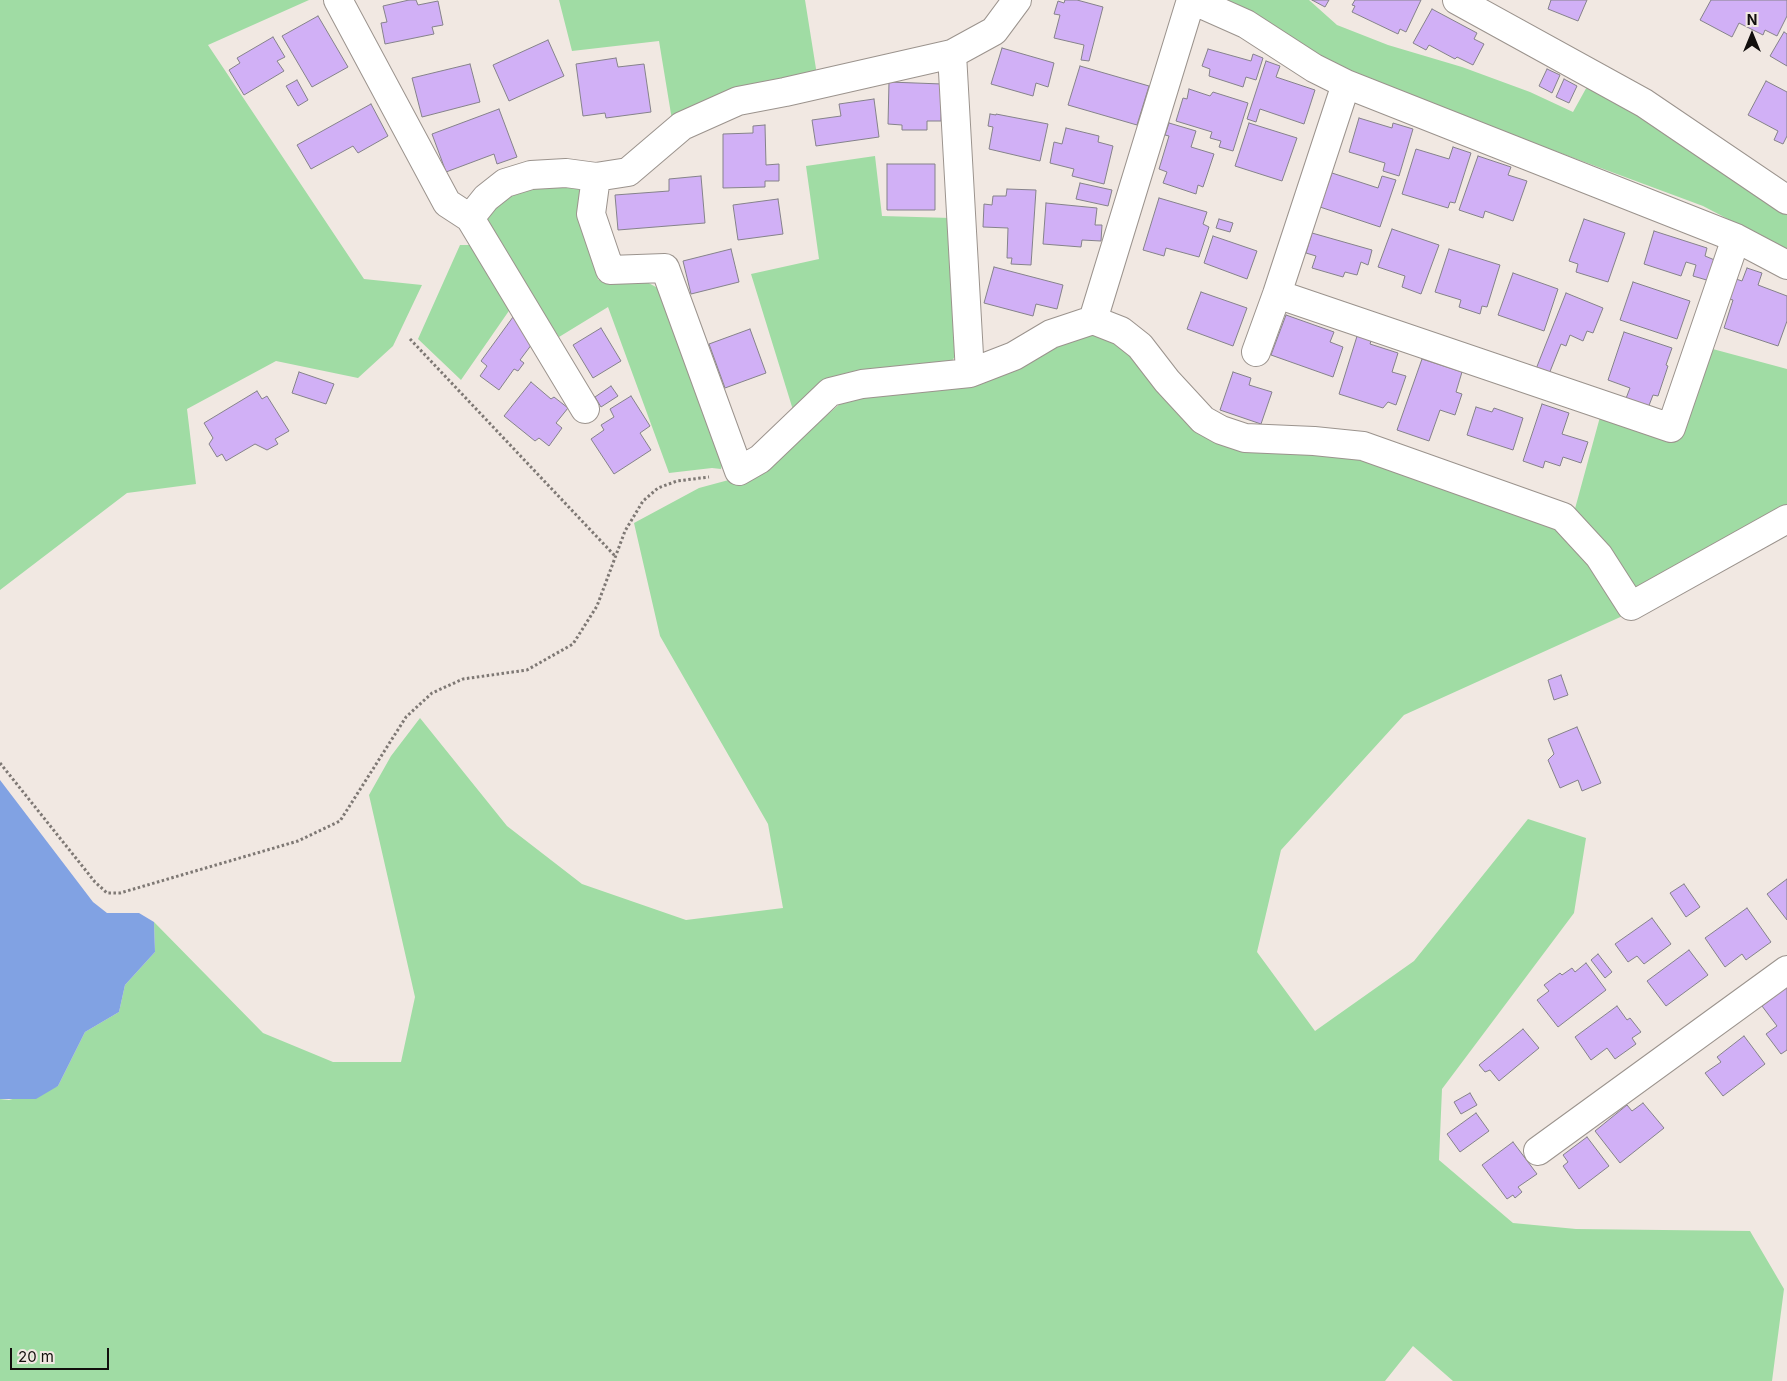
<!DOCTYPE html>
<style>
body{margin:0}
#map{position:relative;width:1787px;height:1381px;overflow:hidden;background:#f1e8e2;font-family:Inter,sans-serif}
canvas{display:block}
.north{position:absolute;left:1727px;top:10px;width:50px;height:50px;-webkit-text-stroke:4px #f1e8e2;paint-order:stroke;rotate:0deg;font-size:14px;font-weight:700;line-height:20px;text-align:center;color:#120f0d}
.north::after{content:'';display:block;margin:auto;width:18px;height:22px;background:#120f0d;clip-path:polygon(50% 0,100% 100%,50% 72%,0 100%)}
.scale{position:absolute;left:10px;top:1348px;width:99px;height:22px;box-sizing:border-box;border:2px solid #120f0d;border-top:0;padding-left:6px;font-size:15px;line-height:18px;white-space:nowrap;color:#120f0d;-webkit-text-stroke:4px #f1e8e2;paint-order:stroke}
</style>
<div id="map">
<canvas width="1787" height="1381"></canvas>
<div class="north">N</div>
<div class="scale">20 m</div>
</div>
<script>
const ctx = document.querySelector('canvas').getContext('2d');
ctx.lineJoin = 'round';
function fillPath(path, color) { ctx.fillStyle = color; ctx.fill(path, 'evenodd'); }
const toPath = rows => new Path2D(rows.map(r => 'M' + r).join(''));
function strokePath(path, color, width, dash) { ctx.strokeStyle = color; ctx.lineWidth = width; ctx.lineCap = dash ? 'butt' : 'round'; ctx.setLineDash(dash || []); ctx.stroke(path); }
fillPath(toPath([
 [0,0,309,0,208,45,364,279,422,285,393,346,358,378,276,361,187,409,196,484,127,493,0,590],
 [559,0,805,0,817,75,672,120,659,41,572,51],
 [1226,0,1309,0,1337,25,1388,45,1462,67,1530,92,1573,112,1589,83,1645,114,1787,215,1787,250,1703,206,1353,76],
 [875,156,882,216,951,218,958,352,947,368,793,410,751,274,819,259,806,166],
 [533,185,587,187,581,201,598,280,634,275,665,292,723,460,721,469,712,468,669,473,608,307,559,337,486,225,487,210,508,192],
 [460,245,477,245,513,305,461,380,418,339],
 [1097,333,1125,344,1208,435,1350,453,1556,524,1627,614,1404,715,1281,850,1257,952,1315,1031,1414,961,1528,819,1586,838,1574,913,1442,1089,1439,1160,1513,1223,1576,1229,1750,1231,1784,1289,1772,1381,1453,1381,1413,1346,1385,1381,0,1381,0,1099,9,1100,58,1086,85,1032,119,1012,125,985,155,952,154,922,263,1033,333,1062,401,1062,415,997,369,795,391,756,420,718,507,826,582,884,686,920,783,908,768,824,660,636,634,523,699,488,762,471,841,403,1063,339],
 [1709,348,1787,369,1787,512,1639,592,1573,516,1600,417,1676,441]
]), '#a0dca4');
fillPath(toPath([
 [0,780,93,902,107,913,139,913,154,922,155,952,125,985,119,1012,85,1032,58,1086,36,1099,0,1099]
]), '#81a2e3');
const building = toPath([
 [409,0,416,0,418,5,438,1,443,25,432,27,434,34,385,44,381,23,387,22,383,6,409,0],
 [1065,0,1077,0,1103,7,1089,61,1081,60,1084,45,1054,38,1060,15,1054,14,1058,1,1064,3,1065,0],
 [1312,0,1329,0,1325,7,1312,0],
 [1355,0,1421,0,1406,32,1400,29,1398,34,1352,12,1355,6,1352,5,1355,0],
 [1551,0,1587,0,1578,21,1548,9,1551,0],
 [1711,0,1787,0,1787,16,1777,36,1765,30,1763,35,1739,23,1732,37,1700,20,1711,0],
 [1432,9,1477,33,1474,39,1484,44,1473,65,1457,57,1455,59,1429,45,1426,50,1413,43,1432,9],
 [318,16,348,67,312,87,282,36,318,16],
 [1784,32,1787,34,1787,66,1770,56,1784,32],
 [273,37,285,57,277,61,284,71,244,95,229,70,240,63,237,58,273,37],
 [548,40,564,76,509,101,493,65,548,40],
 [1002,48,1054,63,1048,87,1036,83,1033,96,991,84,1002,48],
 [1208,49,1251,61,1253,54,1263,58,1256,80,1246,77,1243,87,1209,76,1210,69,1202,66,1208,49],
 [616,58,618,67,644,64,651,112,606,118,605,113,583,116,576,64,616,58],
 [1266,61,1280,66,1276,77,1315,90,1304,124,1260,109,1256,122,1247,119,1266,61],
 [470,64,480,102,422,117,412,78,470,64],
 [1080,66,1149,86,1137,125,1068,105,1080,66],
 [1547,69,1560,75,1552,93,1539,86,1547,69],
 [1564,79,1577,86,1569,103,1556,97,1564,79],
 [297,80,308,100,298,106,286,86,297,80],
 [1766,81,1787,92,1787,136,1783,144,1774,140,1778,131,1748,115,1766,81],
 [889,82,942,84,941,121,927,121,927,130,902,130,902,125,888,124,889,82],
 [1189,89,1210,96,1213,92,1248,103,1233,151,1219,147,1221,141,1210,138,1212,132,1176,121,1183,98,1187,99,1189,89],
 [874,99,879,137,816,146,812,120,841,116,839,104,874,99],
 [371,104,388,136,358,153,353,146,311,169,297,145,371,104],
 [499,109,517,157,497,164,494,154,446,172,432,134,499,109],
 [990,114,996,115,996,114,1048,124,1040,161,989,149,993,127,988,126,990,114],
 [1359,118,1392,128,1393,123,1413,129,1399,176,1383,171,1385,163,1349,152,1359,118],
 [1169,123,1196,131,1191,147,1214,154,1203,187,1198,185,1196,194,1163,183,1167,172,1159,169,1169,136,1165,135,1169,123],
 [1249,123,1297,138,1282,181,1235,166,1249,123],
 [765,125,766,165,779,164,779,181,765,181,765,187,723,188,723,134,753,133,753,126,765,125],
 [1066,128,1099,136,1098,142,1113,146,1104,184,1072,176,1074,169,1050,163,1054,142,1062,144,1066,128],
 [1453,147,1471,153,1455,203,1450,202,1448,208,1402,194,1416,149,1449,159,1453,147],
 [1478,156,1511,167,1508,175,1527,181,1513,221,1485,211,1483,218,1459,210,1478,156],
 [887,164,935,164,935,210,887,210,887,164],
 [1332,173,1378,188,1382,176,1396,180,1380,227,1320,207,1332,173],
 [701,176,705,223,618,230,615,195,669,191,669,179,701,176],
 [1080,183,1112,190,1108,206,1076,199,1080,183],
 [1007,189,1036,190,1031,265,1011,264,1012,258,1007,258,1008,228,983,227,984,204,992,205,993,196,1006,196,1007,189],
 [1159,198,1207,212,1203,224,1209,227,1199,257,1166,248,1164,256,1143,250,1159,198],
 [778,199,783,234,738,240,733,205,778,199],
 [1046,203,1097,208,1095,225,1102,225,1101,241,1082,240,1081,247,1043,244,1046,203],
 [1219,219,1233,223,1230,232,1216,228,1219,219],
 [1584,219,1625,233,1608,282,1576,272,1578,264,1569,261,1584,219],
 [1392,229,1439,245,1421,294,1402,287,1405,276,1378,267,1392,229],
 [1654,231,1707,248,1705,256,1717,261,1710,281,1693,276,1696,265,1686,262,1681,276,1644,264,1654,231],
 [1312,233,1372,250,1368,265,1361,262,1357,275,1345,272,1343,277,1312,268,1316,256,1306,253,1312,233],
 [1213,236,1257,251,1247,279,1204,263,1213,236],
 [731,249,739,282,691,294,683,261,731,249],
 [1449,249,1500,265,1487,307,1482,306,1480,314,1459,307,1461,300,1435,292,1449,249],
 [994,267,1063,285,1057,309,1036,304,1033,316,984,303,994,267],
 [1747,268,1762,273,1758,285,1787,296,1787,321,1778,346,1724,328,1733,300,1729,299,1736,279,1742,281,1747,268],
 [1513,273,1558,289,1544,331,1498,315,1513,273],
 [1633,282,1690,301,1677,339,1620,320,1633,282],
 [1201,292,1247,308,1233,346,1187,329,1201,292],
 [1566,293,1603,308,1593,333,1587,331,1583,341,1570,335,1566,346,1561,344,1549,374,1536,369,1566,293],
 [1286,315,1334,332,1330,342,1343,347,1333,377,1271,355,1286,315],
 [513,317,532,344,520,360,524,363,518,371,514,369,499,390,480,376,487,366,481,361,513,317],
 [601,328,621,361,593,378,573,345,601,328],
 [750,329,766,373,725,388,709,344,750,329],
 [1624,332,1672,348,1666,365,1668,366,1658,396,1653,395,1648,408,1625,401,1630,388,1608,380,1624,332],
 [1358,333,1372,338,1370,344,1398,353,1392,372,1406,376,1396,405,1388,402,1383,408,1339,394,1358,333],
 [1422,359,1462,372,1456,392,1462,394,1455,415,1440,410,1429,441,1397,430,1422,359],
 [299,372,334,384,326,404,292,393,299,372],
 [1233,372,1251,378,1249,385,1272,392,1261,424,1220,410,1233,372],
 [531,382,551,399,554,397,568,408,556,423,562,428,549,446,539,438,535,441,504,416,531,382],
 [611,386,618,396,601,407,595,397,611,386],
 [257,391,262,399,267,396,289,431,275,439,278,444,267,450,255,444,226,461,222,454,217,457,209,444,213,438,204,423,257,391],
 [631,396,650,426,640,433,651,450,614,474,591,439,604,430,601,425,614,417,610,409,631,396],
 [1542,404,1569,413,1562,434,1588,442,1581,463,1563,457,1560,466,1545,461,1543,468,1523,461,1542,404],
 [1476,407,1492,412,1494,408,1523,418,1513,450,1467,435,1476,407],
 [1561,675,1568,695,1554,700,1548,680,1561,675],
 [1577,727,1601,783,1582,791,1578,780,1560,788,1548,760,1554,754,1548,739,1577,727],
 [1787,879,1787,920,1767,894,1787,879],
 [1684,884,1700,907,1686,917,1670,893,1684,884],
 [1747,908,1771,942,1746,960,1742,954,1725,967,1705,938,1747,908],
 [1652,918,1671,944,1644,964,1637,956,1628,962,1615,944,1652,918],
 [1689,950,1708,975,1666,1006,1647,981,1689,950],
 [1598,954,1612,972,1605,978,1591,960,1598,954],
 [1586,963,1606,990,1558,1027,1537,1000,1549,991,1544,985,1560,973,1562,975,1572,968,1575,972,1586,963],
 [1787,987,1787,1050,1781,1054,1766,1034,1777,1026,1762,1006,1787,987],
 [1617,1006,1627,1020,1630,1018,1641,1032,1632,1038,1636,1044,1615,1059,1607,1048,1591,1060,1575,1037,1617,1006],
 [1523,1029,1539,1048,1499,1081,1490,1070,1485,1072,1479,1065,1523,1029],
 [1744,1036,1765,1064,1723,1096,1705,1073,1721,1062,1717,1057,1744,1036],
 [1470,1093,1477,1105,1461,1114,1454,1102,1470,1093],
 [1643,1103,1664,1128,1620,1163,1595,1131,1627,1105,1632,1111,1643,1103],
 [1476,1113,1489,1131,1460,1152,1447,1134,1476,1113],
 [1587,1137,1609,1166,1579,1189,1563,1166,1568,1162,1563,1155,1587,1137],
 [1513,1142,1537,1174,1518,1187,1522,1192,1515,1198,1513,1195,1507,1199,1482,1165,1513,1142]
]);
fillPath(building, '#d1b0f6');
strokePath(building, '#85828a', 1);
const minor = toPath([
 [338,0,447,203,470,218,486,198,505,183,531,175,566,173,596,177,628,172,682,126,738,101,785,92,952,54,994,31,1017,0],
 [1192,0,1246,24,1314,68,1346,84,1736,238,1787,265],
 [1457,0,1644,103,1787,200],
 [952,54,970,373],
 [596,177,591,214,610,270,665,268,739,471,760,459,830,392,862,384,970,373,1014,356,1051,334,1093,320,1121,331,1140,346,1167,381,1203,420,1221,430,1245,438,1314,441,1363,446,1563,517,1599,556,1631,606,1787,519],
 [470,218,585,409],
 [1277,294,1671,428,1736,238],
 [1093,320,1191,0],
 [1256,352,1277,294,1346,84],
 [1538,1151,1787,970]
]);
strokePath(minor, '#9b938d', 30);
strokePath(toPath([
 [410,339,616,557],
 [0,763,95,882,107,893,120,893,298,841,340,821,406,717,432,693,463,679,527,670,573,644,597,606,625,531,643,501,658,488,677,481,709,477]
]), '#7e7874', 3, [2.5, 2.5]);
strokePath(minor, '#fff', 28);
</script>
